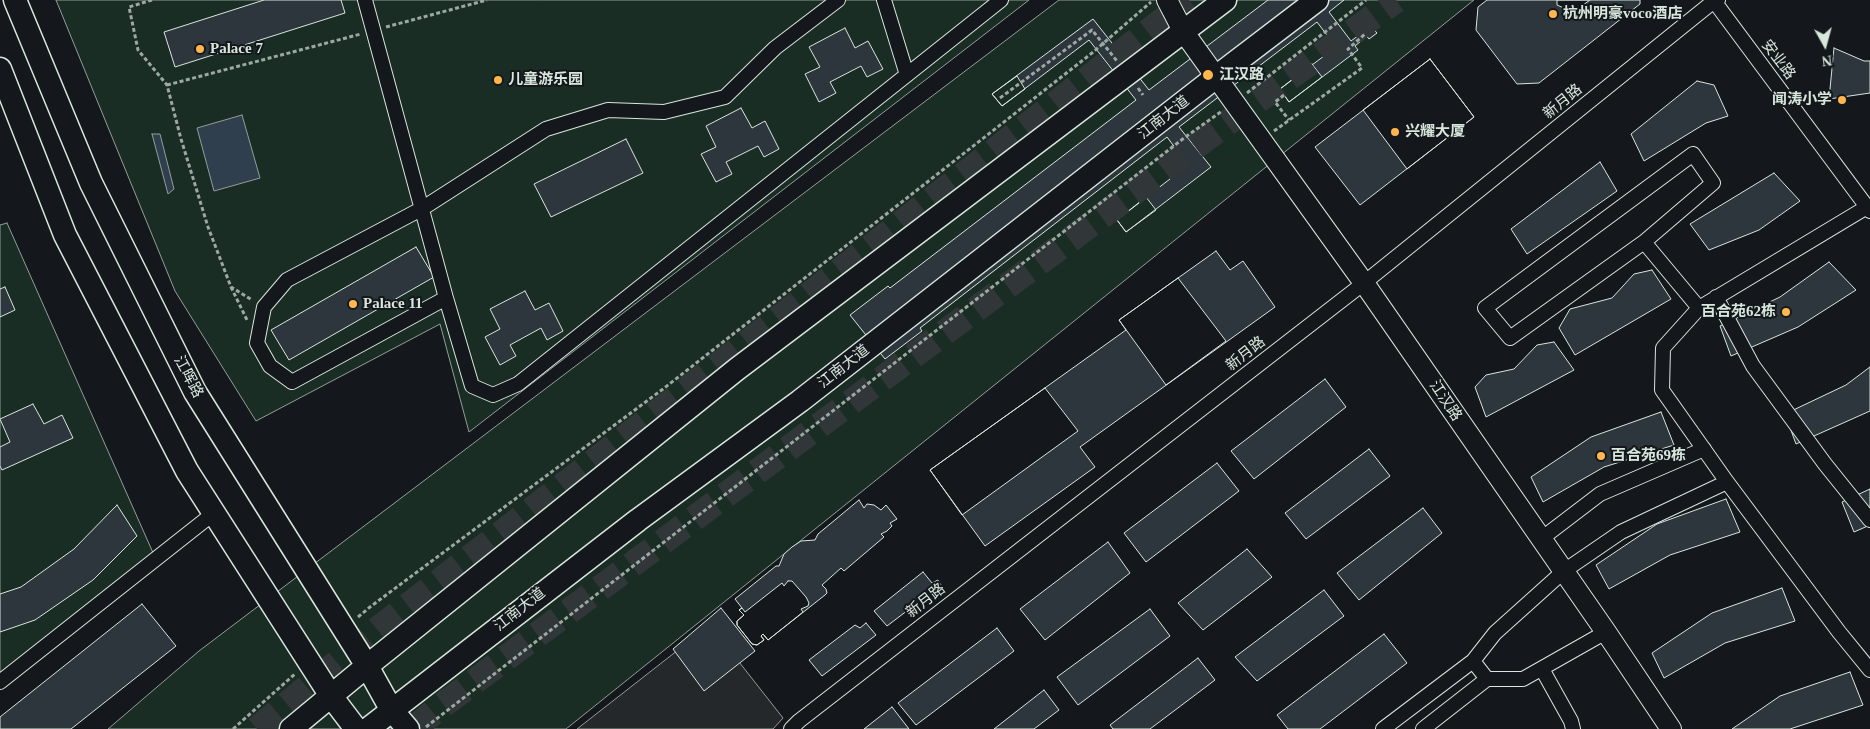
<!DOCTYPE html>
<meta charset="utf-8">
<style>
body{margin:0}
#map{position:relative;width:1870px;height:729px;overflow:hidden;background:#14181c;font-family:"Times New Roman",serif}
canvas{display:block}
.north{position:absolute;left:1800px;top:20px;width:50px;height:50px;-webkit-text-stroke:4px #14181c;paint-order:stroke;rotate:173deg;font-size:14px;font-weight:700;line-height:20px;text-align:center;color:#d8e6dc}
.north::after{content:'';display:block;margin:auto;width:18px;height:22px;background:#d8e6dc;clip-path:polygon(50% 0,100% 100%,50% 72%,0 100%)}
</style>
<div id="map">
<canvas width="1870" height="729"></canvas>
<div class="north">N</div>
</div>
<script>
const ctx = document.querySelector('canvas').getContext('2d');
ctx.lineJoin = 'round';
function fillPath(path, color) { ctx.fillStyle = color; ctx.fill(path, 'evenodd'); }
const toPath = rows => new Path2D(rows.map(r => 'M' + r).join(''));
function strokePath(path, color, width, dash) { ctx.strokeStyle = color; ctx.lineWidth = width; ctx.lineCap = dash ? 'butt' : 'round'; ctx.setLineDash(dash || []); ctx.stroke(path); }
function write(font, color, halo, rows, align = 'center') {
  ctx.font = font + ' "Times New Roman","Noto Sans SC",serif'; ctx.lineWidth = 4; ctx.setLineDash([]); ctx.textBaseline = 'middle'; ctx.strokeStyle = halo; ctx.fillStyle = color; for (const [text, x, y, turn = 0] of rows) {
    ctx.save(); ctx.translate(x, y); ctx.rotate((+turn || 0) * Math.PI / 180); ctx.textAlign = isNaN(turn) ? turn : align; if (halo) ctx.strokeText(text, 0, 0); ctx.fillText(text, 0, 0); ctx.restore();
  }
}
const green = toPath([
 [56,0,1029,0,469,432,440,324,256,421,175,291,56,0],
 [1059,0,1474,0,566,729,108,729,199,651,1059,0],
 [7,223,154,555,0,676,0,225,7,223]
]);
fillPath(green, '#1a2d24');
strokePath(green, '#939e99', 1);
const parking = toPath([
 [710,625,783,718,773,729,577,729,710,625]
]);
fillPath(parking, '#24282b');
strokePath(parking, '#939e99', 1);
const water = toPath([
 [242,115,260,178,214,191,197,128,242,115],
 [152,134,160,134,174,189,168,194,152,134]
]);
fillPath(water, '#2f3f4d');
strokePath(water, '#939e99', 1);
const building = toPath([
 [264,0,341,0,345,13,175,67,164,32,264,0],
 [1268,0,1344,0,1329,12,1351,41,1363,32,1367,36,1355,46,1358,50,1289,102,1280,89,1336,47,1317,22,1179,127,1211,167,1126,232,1117,220,1188,165,1167,137,920,328,922,331,885,359,850,315,888,286,890,288,1136,100,1089,40,1002,106,992,94,1093,19,1149,90,1268,0],
 [1487,0,1640,0,1640,4,1539,83,1517,84,1476,30,1478,7,1487,0],
 [1557,0,1590,0,1576,10,1566,9,1557,5,1557,0],
 [1369,24,1377,33,1369,39,1362,30,1369,24],
 [845,28,855,48,868,41,883,69,867,77,861,66,830,82,836,93,819,102,805,74,820,67,809,47,845,28],
 [1834,48,1864,61,1870,61,1870,93,1829,99,1834,48],
 [1430,59,1474,117,1360,205,1315,147,1430,59],
 [1430,59,1474,117,1407,169,1363,110,1430,59],
 [1312,64,1322,77,1289,102,1280,89,1312,64],
 [1017,76,1025,89,1002,106,992,94,1017,76],
 [1697,81,1714,85,1728,116,1706,123,1644,161,1631,134,1697,81],
 [741,108,752,128,765,121,779,149,764,157,758,146,726,162,732,174,716,182,701,154,716,147,706,126,741,108],
 [626,139,643,173,551,217,534,184,626,139],
 [1600,162,1617,191,1527,254,1511,229,1600,162],
 [1774,173,1800,201,1759,230,1709,250,1690,224,1774,173],
 [1146,197,1156,210,1126,232,1117,220,1146,197],
 [416,247,434,277,289,360,271,330,416,247],
 [1216,251,1230,270,1243,261,1275,307,1080,447,1095,467,985,546,930,470,1126,330,1119,320,1216,251],
 [1829,262,1856,290,1798,327,1731,356,1720,326,1780,297,1829,262],
 [1652,270,1671,299,1575,355,1559,328,1570,309,1612,298,1634,274,1652,270],
 [1178,278,1226,341,1166,385,1119,320,1178,278],
 [5,287,15,310,0,317,0,289,5,287],
 [525,291,535,310,549,303,563,331,547,340,541,328,510,345,516,356,500,365,485,337,500,329,490,309,525,291],
 [1554,342,1574,370,1486,417,1475,387,1486,375,1514,369,1537,345,1554,342],
 [1870,367,1870,411,1796,444,1785,414,1846,385,1870,367],
 [1325,379,1346,407,1254,479,1231,451,1325,379],
 [1045,388,1078,431,962,515,930,470,1045,388],
 [33,404,44,424,62,415,73,438,2,470,0,466,0,447,10,442,0,419,33,404],
 [1661,412,1674,445,1604,467,1543,502,1531,477,1591,437,1661,412],
 [1369,449,1390,476,1306,539,1285,513,1369,449],
 [1217,463,1239,491,1146,562,1124,533,1217,463],
 [1870,489,1870,525,1854,532,1842,502,1870,489],
 [1726,499,1740,532,1670,555,1609,589,1596,565,1657,524,1726,499],
 [859,500,864,508,867,504,874,505,881,510,886,505,897,519,890,523,892,526,887,531,881,534,884,537,844,571,841,568,822,585,826,589,827,593,825,595,768,640,763,634,761,636,764,640,757,645,752,644,737,625,737,621,744,615,739,610,742,608,735,599,776,566,779,566,784,554,792,547,801,541,815,540,818,534,859,500],
 [117,505,137,536,93,580,35,620,0,632,0,594,21,587,74,549,117,505],
 [1423,508,1442,533,1359,600,1337,573,1423,508],
 [1108,542,1130,573,1045,640,1020,609,1108,542],
 [1247,549,1272,577,1203,630,1178,603,1247,549],
 [923,572,932,583,938,580,941,585,887,626,874,611,923,572],
 [788,581,792,581,806,597,809,603,808,606,801,609,803,612,768,640,763,634,761,636,764,640,757,645,752,644,737,625,737,621,744,615,739,610,742,608,745,612,782,583,784,586,788,581],
 [1782,588,1795,621,1725,643,1664,678,1652,653,1712,613,1782,588],
 [1324,590,1344,616,1257,681,1235,657,1324,590],
 [142,604,176,646,71,729,0,729,0,717,142,604],
 [721,608,755,651,704,691,673,649,721,608],
 [1150,609,1170,636,1078,705,1057,677,1150,609],
 [866,623,876,635,822,676,809,660,855,625,860,628,866,623],
 [997,628,1014,651,916,725,898,703,997,628],
 [1384,634,1407,663,1320,729,1288,729,1277,715,1384,634],
 [1198,658,1215,680,1150,729,1113,729,1110,725,1198,658],
 [1850,672,1863,705,1790,729,1732,729,1780,696,1850,672],
 [1044,690,1059,710,1034,729,994,729,1044,690],
 [892,707,909,729,864,729,892,707]
]);
fillPath(building, '#2c363c');
strokePath(building, '#d8e6dc', 1);
strokePath(toPath([
 [257,729,378,629,1189,0],
 [413,729,440,707,1227,123,1396,0]
]), '#313739', 26, [26, 13]);
const street = toPath([
 [365,0,446,298],
 [838,0,775,48,725,97,664,112,608,110,546,129,423,208,287,280,264,307,257,343,270,366,292,382,446,298,472,386,493,395,518,384,1001,0],
 [884,0,907,75],
 [1714,1,1870,211],
 [1867,207,1699,308,1663,348,1662,390,1727,482,1839,632,1870,670],
 [1644,242,1510,338,1485,308,1693,154,1713,183,1644,242,1699,308],
 [1716,297,1753,366,1825,464,1870,520],
 [1541,539,1600,494,1704,449],
 [1606,632,1523,679,1487,679,1473,661,1495,633,1564,571,1621,532,1727,482],
 [1542,669,1571,721,1573,729],
 [0,682,214,513],
 [791,729,799,721,1364,283,1714,1,1718,0],
 [1383,729,1473,661],
 [1423,729,1487,679]
]);
const secondary = toPath([
 [1167,0,1183,31,1364,283,1606,632,1671,729]
]);
const primary = toPath([
 [15,0,91,183,195,392,367,666,391,709,408,729],
 [0,69,65,235,187,471,331,696,356,729],
 [291,729,367,666,737,369,1225,0],
 [368,729,638,520,800,401,1216,77,1317,0]
]);
strokePath(street, '#d8e6dc', 16);
strokePath(secondary, '#d8e6dc', 22);
strokePath(primary, '#d8e6dc', 25);
strokePath(toPath([
 [152,0,129,7,138,50,167,85,181,139,208,227,231,287,252,300],
 [386,27,487,0],
 [167,85,361,34],
 [1138,88,1143,95],
 [1247,93,1366,0],
 [1284,95,1275,102,1289,120],
 [1000,98,1092,30,1117,61],
 [1274,131,1362,68,1348,49,1365,34],
 [231,287,247,320],
 [358,617,370,607,663,389,1092,53,1151,2],
 [426,727,1184,138,1222,111],
 [233,729,296,673]
]), '#9da8a2', 3, [4, 2.5]);
strokePath(street, '#14181c', 14);
strokePath(secondary, '#14181c', 20);
strokePath(primary, '#14181c', 22);
for (const [x, y, r, color] of [
 [1553,14,5,"#ffb74d"],
 [200,49,5,"#ffb74d"],
 [1208,75,6,"#ffb74d"],
 [498,80,5,"#ffb74d"],
 [1842,100,5,"#ffb74d"],
 [1395,132,5,"#ffb74d"],
 [353,304,5,"#ffb74d"],
 [1786,312,5,"#ffb74d"],
 [1601,456,5,"#ffb74d"]
]) { const dot = new Path2D(); dot.arc(x, y, r, 0, 2 * Math.PI); ctx.fillStyle = color; ctx.fill(dot); strokePath(dot, '#14181c', 2); }
write('bold 15px', '#d8e6dc', '#14181c', [
 ["杭州明豪voco酒店",1563,14],
 ["Palace 7",210,49],
 ["江汉路",1219,75],
 ["儿童游乐园",508,80],
 ["闻涛小学",1832,100,"right"],
 ["兴耀大厦",1405,132],
 ["Palace 11",363,304],
 ["百合苑62栋",1776,312,"right"],
 ["百合苑69栋",1611,456]
], 'left');
write('15px', '#d8e6dc', '#14181c', [
 ["安业路",1778,60,53],
 ["新月路",1563,102,-39],
 ["江南大道",1164,118,-38],
 ["新月路",1246,354,-38],
 ["江南大道",844,367,-38],
 ["江晖路",188,377,62],
 ["江汉路",1445,401,56],
 ["新月路",926,601,-38],
 ["江南大道",520,610,-38]
]);
</script>
